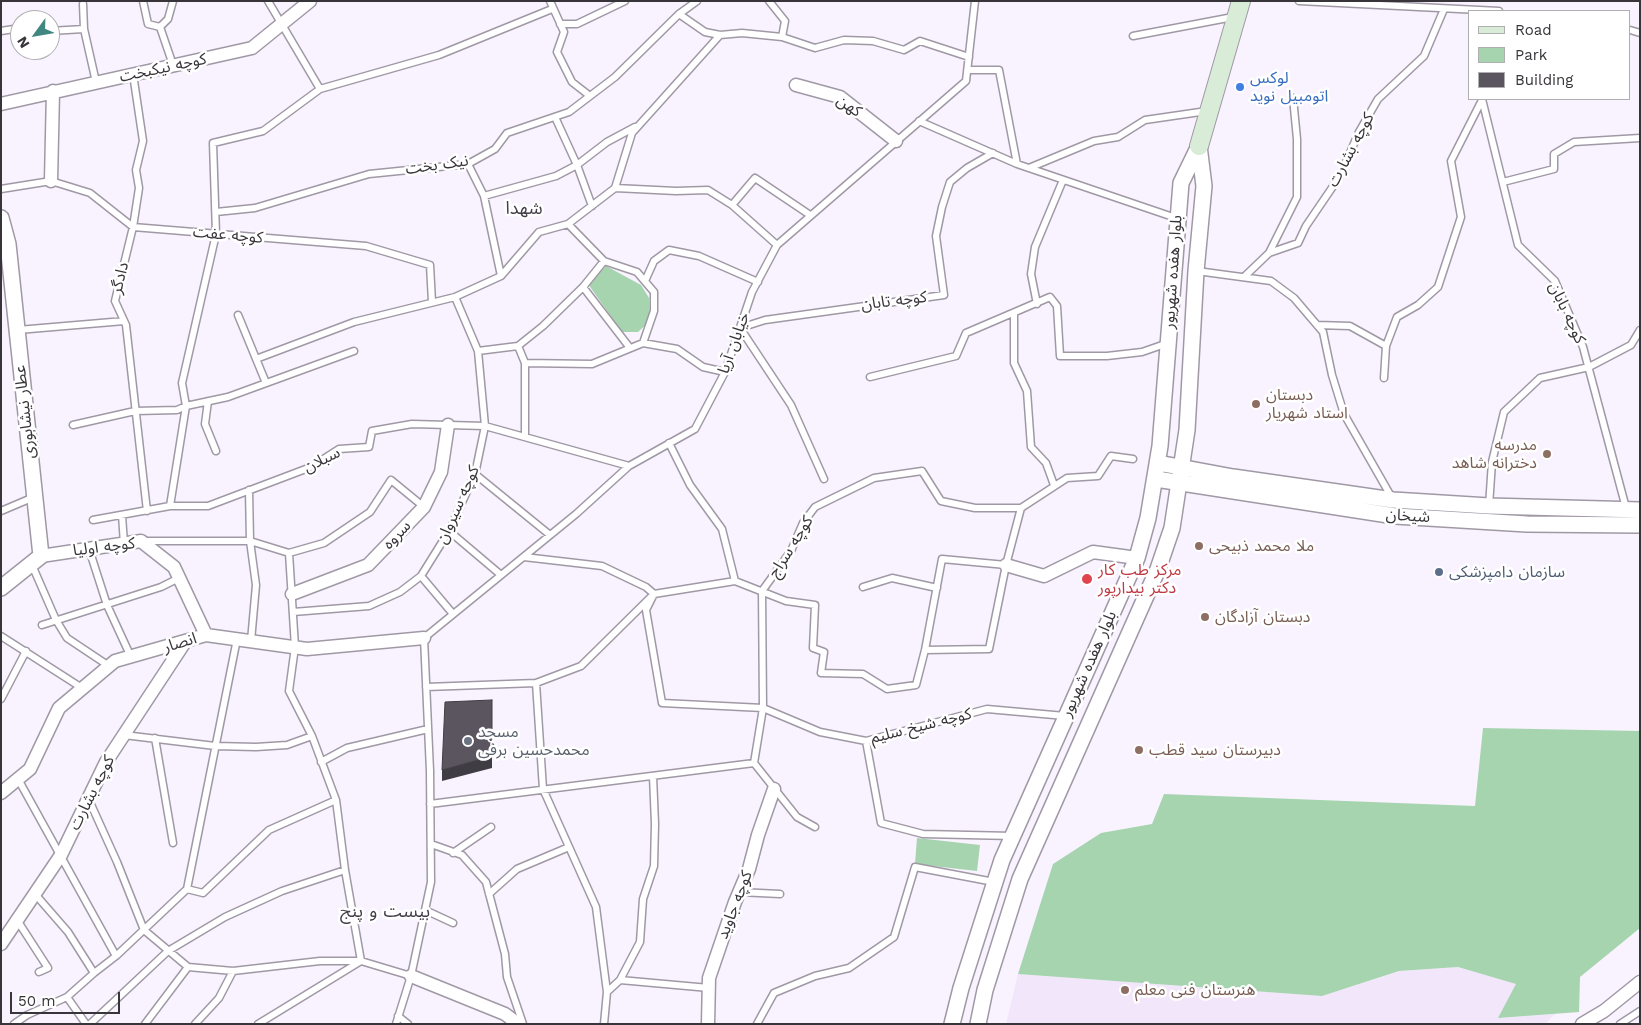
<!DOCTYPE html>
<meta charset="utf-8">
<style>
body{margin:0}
#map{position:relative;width:1641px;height:1025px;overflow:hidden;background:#f9f2ff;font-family:"Work Sans",sans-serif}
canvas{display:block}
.frame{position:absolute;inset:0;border:2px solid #38353a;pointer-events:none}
.legend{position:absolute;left:1468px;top:10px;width:162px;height:90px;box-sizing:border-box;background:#fff;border:1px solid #afaeb0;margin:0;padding:6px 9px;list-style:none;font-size:15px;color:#38353a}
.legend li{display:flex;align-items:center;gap:10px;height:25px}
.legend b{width:25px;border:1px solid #afaeb0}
.north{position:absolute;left:10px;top:10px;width:50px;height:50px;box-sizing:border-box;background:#fff;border:1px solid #afaeb0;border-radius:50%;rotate:238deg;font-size:14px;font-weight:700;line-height:20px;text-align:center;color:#38353a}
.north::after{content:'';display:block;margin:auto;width:18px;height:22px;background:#408780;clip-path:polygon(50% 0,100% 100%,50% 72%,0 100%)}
.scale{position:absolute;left:10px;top:992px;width:110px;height:22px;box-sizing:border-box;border:2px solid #38353a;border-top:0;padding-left:6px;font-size:15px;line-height:18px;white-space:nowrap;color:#38353a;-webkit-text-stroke:4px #fff;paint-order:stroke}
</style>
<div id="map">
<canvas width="1641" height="1025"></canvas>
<div class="frame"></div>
<ul class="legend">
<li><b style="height:6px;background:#d8ecd8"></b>Road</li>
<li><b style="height:14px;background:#a5d4af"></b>Park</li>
<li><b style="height:14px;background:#5b5560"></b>Building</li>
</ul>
<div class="north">N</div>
<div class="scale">50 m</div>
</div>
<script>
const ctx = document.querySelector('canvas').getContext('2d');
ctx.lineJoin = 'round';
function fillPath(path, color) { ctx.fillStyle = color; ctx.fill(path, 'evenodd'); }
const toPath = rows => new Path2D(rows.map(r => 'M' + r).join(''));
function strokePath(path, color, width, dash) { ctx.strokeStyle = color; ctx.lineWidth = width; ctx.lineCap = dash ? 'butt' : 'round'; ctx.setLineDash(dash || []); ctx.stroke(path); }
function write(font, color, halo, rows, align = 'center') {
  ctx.font = font + ' "Work Sans","Noto Sans Arabic",sans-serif'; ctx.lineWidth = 5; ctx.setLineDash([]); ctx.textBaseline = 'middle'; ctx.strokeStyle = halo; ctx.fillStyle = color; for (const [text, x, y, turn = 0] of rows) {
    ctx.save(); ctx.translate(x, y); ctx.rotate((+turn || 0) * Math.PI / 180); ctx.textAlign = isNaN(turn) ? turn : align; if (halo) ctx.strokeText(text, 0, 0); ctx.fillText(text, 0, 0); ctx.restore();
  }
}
fillPath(toPath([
 [1458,967,1517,984,1499,1018,1555,1014,1545,1024,1006,1024,1018,974,1322,996,1400,971]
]), '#f2e6fa');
fillPath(toPath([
 [606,266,641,285,649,298,650,321,638,332,622,332,588,284],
 [1483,728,1640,731,1640,928,1580,977,1579,1012,1498,1018,1516,984,1458,967,1399,971,1322,996,1018,974,1053,864,1101,833,1152,824,1164,794,1475,806],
 [917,838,980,845,977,871,915,864]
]), '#a5d4af');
const service = toPath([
 [143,1,148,24,160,27,173,65],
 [268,1,320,89],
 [550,1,564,32,557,52,572,82,590,96],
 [769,1,785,21,782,37],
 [1299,1,1499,11],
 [83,4,84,29],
 [679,14,705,32,720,35,742,33,782,37,815,48,844,40,873,41,904,50,920,41,969,57],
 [560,24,577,24,625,1],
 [160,27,168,19,173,1],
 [1630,30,1640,33],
 [1,31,20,28],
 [50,31,84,29,96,82],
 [1133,36,1233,17],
 [968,70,999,70,1017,164],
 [133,74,143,141,136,170,139,188,133,227,115,301,126,325,147,511],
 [1482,99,1518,245,1555,281,1583,347,1626,508],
 [555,117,577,165,592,206],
 [919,121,1017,164,1176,218],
 [468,164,484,196,501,276],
 [1029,168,1094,141,1118,137,1145,120,1207,111],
 [1503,182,1554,169,1554,154,1574,142,1640,138],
 [615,188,676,191,708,190,732,205,777,245],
 [1,189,51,181,90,193,133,227,366,246,430,265,432,302],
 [484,196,556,176,577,165,607,142,635,127],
 [732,205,755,178,810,215],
 [216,212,255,208,369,174,468,164,495,149,507,133,569,112,615,77,679,14,697,1],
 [568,224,604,261,637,272,654,292,654,311,643,343],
 [1269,253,1297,197,1297,139,1293,98],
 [1197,271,1271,281,1294,298,1323,332,1332,375,1344,414,1392,498],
 [1244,277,1269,253,1298,243,1306,226,1340,176,1359,132,1378,99,1424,56,1444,9],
 [645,281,654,261,669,250,699,256,758,282],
 [583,287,630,348],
 [1037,304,1031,274,1035,247,1063,180],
 [1014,313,1014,363,1027,391,1031,447,1046,463,1054,485],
 [238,315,266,383],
 [1317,325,1350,326,1386,346],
 [18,330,124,321],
 [518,346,525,363,525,437],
 [478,351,518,346,543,326,583,287,604,261],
 [256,359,354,322,455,297,501,276,539,232,568,224,615,188,632,133,720,35],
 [525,363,592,364,643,343,677,349,703,367,725,372],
 [870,377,956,356,966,333,1050,297,1057,306,1060,356,1107,356,1142,352,1168,343],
 [1384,378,1386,346,1397,317,1418,305,1438,287,1461,217,1451,161,1482,100],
 [208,401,205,424,216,451],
 [73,425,135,411,177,410,186,406,228,397,354,351],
 [669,443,690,485,722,529,735,581,786,601,815,605,813,648,824,652,821,673,863,674,887,689,916,685,925,650,942,559,1006,565],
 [475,474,550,535],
 [824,479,791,405,740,328,765,320,944,295,936,236,942,207,950,182,967,168,993,153],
 [249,490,250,541,256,585,251,641],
 [170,506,186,406,182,383,216,234,213,143,263,131,320,89,439,55,552,9],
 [1489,506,1492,462,1504,412,1540,378,1589,367,1631,345,1640,330],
 [1,511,34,497],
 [122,515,124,544],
 [93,520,170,506,208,506,311,467,339,449,369,447,372,431,412,424,485,426,629,466],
 [449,531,501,575],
 [145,541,250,541,289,553,324,543,370,512,391,480,424,507],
 [89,549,107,605,131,657],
 [524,557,602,566,646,587,654,594,646,610,662,703,763,708,820,732,866,741,987,709,1065,716],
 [32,565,56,620,67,638,109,666],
 [421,576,453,614],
 [863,587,892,578,937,588],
 [293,612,369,606,400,592,421,576,449,531,475,474,485,426,478,351,455,297],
 [42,625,161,587,179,578],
 [1,636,82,688],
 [925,650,989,649,1006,565,1021,508],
 [536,683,543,789,596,907,607,992,604,1024],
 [426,687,536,683,581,666,654,594,735,581],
 [1,699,26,651],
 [124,735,215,746,256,747,287,745,312,736],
 [155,738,173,843],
 [866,741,881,823,923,834,1013,836],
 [321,762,347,748,428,729],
 [18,779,116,956],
 [89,800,117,862,144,930,188,967,233,971,320,961,361,961,345,870,336,800,312,736,289,691,295,647,289,553],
 [430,804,754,763],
 [815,827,797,817,754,763,763,708,762,591,791,551,803,523,815,507,874,478,922,471,941,501,975,508,1021,508,1067,478,1098,476,1111,456,1133,459],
 [431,844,462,855,486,882,505,954,507,977,523,1024],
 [453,853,491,827],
 [187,889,237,639],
 [187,889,203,893,269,830,336,800],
 [739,892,780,894],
 [35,894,68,932,94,973],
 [489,894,517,869,569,847],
 [425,910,453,923],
 [17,920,48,968,39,972],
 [620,980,709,988],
 [607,992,620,980,640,942,643,899,654,866,655,824,653,776],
 [67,997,86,1024],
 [398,1016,408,1024],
 [14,1024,27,1015,67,997,94,973,116,956,187,889],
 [90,1024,168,951,225,917,282,891,345,870],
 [145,1024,188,967],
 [195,1024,219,998,233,971],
 [258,1024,361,961,411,976],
 [396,1024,411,976,431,882,430,771,424,638,576,514,629,466,695,429,725,372,752,292,777,245,966,81,975,1],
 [757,1024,774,993,815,976,849,968,894,937,915,867,994,882],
 [1620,1024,1640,1011]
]);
const minor = toPath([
 [796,85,840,97,896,141],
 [1,104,252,48,310,1],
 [51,181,53,91],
 [41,556,141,541,174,567,206,635],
 [1006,565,1044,576,1093,552,1137,558],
 [292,594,368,565,424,507,441,472,448,425],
 [1,793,30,769,59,708,115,661,206,635,307,649,424,638],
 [1,944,61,855,106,762,185,642],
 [411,976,505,1014,518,1024],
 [708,1024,709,978,735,902,749,869,758,835,774,789],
 [1582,1024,1604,1011,1640,982]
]);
const tertiary = toPath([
 [1,218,8,244,41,556,1,588],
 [1158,463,1233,477,1393,500,1489,506,1640,510],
 [1156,479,1395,516,1527,524,1640,525],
 [952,1024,961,988,1002,860,1137,558,1148,518,1160,446,1181,183,1199,146],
 [978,1024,985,990,1020,879,1158,569,1172,528,1187,430,1196,271,1204,186,1199,146]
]);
const secondary = toPath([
 [1199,146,1241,1]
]);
strokePath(service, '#a099a5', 9);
strokePath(minor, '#a099a5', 15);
strokePath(tertiary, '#a099a5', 18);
strokePath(secondary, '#a099a5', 20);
strokePath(service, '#fff', 6);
strokePath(minor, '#fff', 12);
strokePath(tertiary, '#fff', 15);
strokePath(secondary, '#d8ecd8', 18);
fillPath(toPath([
 [492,756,492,768,442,781,442,770]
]), '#403c43');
const building = toPath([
 [492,700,492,756,442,770,445,702,492,700]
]);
fillPath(building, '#5b5560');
strokePath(building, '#403c43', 1);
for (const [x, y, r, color] of [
 [1240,87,5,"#3f7fe0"],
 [1256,404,5,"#8d6e63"],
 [1547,454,5,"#8d6e63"],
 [1199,546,5,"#8d6e63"],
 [1439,572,5,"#5c6f8a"],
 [1087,579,6,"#e0444e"],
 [1205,617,5,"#8d6e63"],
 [468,741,5,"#6b7280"],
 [1139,750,5,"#8d6e63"],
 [1125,990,5,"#8d6e63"]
]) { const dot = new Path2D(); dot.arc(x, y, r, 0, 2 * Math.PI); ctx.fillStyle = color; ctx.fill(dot); strokePath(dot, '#fff', 2); }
write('16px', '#38353a', '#fff', [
 ["کوچه نیکبخت",163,68,-12],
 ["کهن",849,106,34],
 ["کوچه بشارت",1351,150,-62],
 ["نیک بخت",437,165,-8],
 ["کوچه عفت",228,235,5],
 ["بلوار هفده شهریور",1173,272,-86],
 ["دادگر",120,278,-76],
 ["کوچه تابان",894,301,-7],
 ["کوچه بابان",1567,313,65],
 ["خیابان آریا",734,343,-70],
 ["عطار نیشابوری",25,412,-96],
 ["سبلان",322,460,-26],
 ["کوچه سیروان",458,505,-66],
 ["شیخان",1408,516,4],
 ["سروه",397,535,-47],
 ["کوچه اولیا",104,547,-7],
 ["کوچه سراج",791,547,-58],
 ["انصار",180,643,-17],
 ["بلوار هفده شهریور",1089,664,-66],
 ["کوچه شیخ سلیم",921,726,-14],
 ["کوچه بشارت",92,793,-63],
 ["کوچه جاوید",735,905,-69]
]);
write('16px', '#366cbe', '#fff', [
 ["لوکس",1250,78],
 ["اتومبیل نوید",1250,96]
], 'left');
write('16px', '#785e54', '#fff', [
 ["دبستان",1266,395],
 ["استاد شهریار",1266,413],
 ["مدرسه",1537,445,"right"],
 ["دخترانه شاهد",1537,463,"right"],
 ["ملا محمد ذبیحی",1209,546],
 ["دبستان آزادگان",1215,617],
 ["دبیرستان سید قطب",1149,750],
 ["هنرستان فنی معلم",1135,990]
], 'left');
write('16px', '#be3a42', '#fff', [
 ["مرکز طب کار",1098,570],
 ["دکتر بیدارپور",1098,588]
], 'left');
write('16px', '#4e5e75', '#fff', [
 ["سازمان دامپزشکی",1449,572]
], 'left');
write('16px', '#5b616d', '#fff', [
 ["مسجد",478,732],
 ["محمدحسین برفی",478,750]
], 'left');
write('18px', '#433d48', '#fff', [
 ["شهدا",524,209],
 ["بیست و پنج",385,912]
]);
</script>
